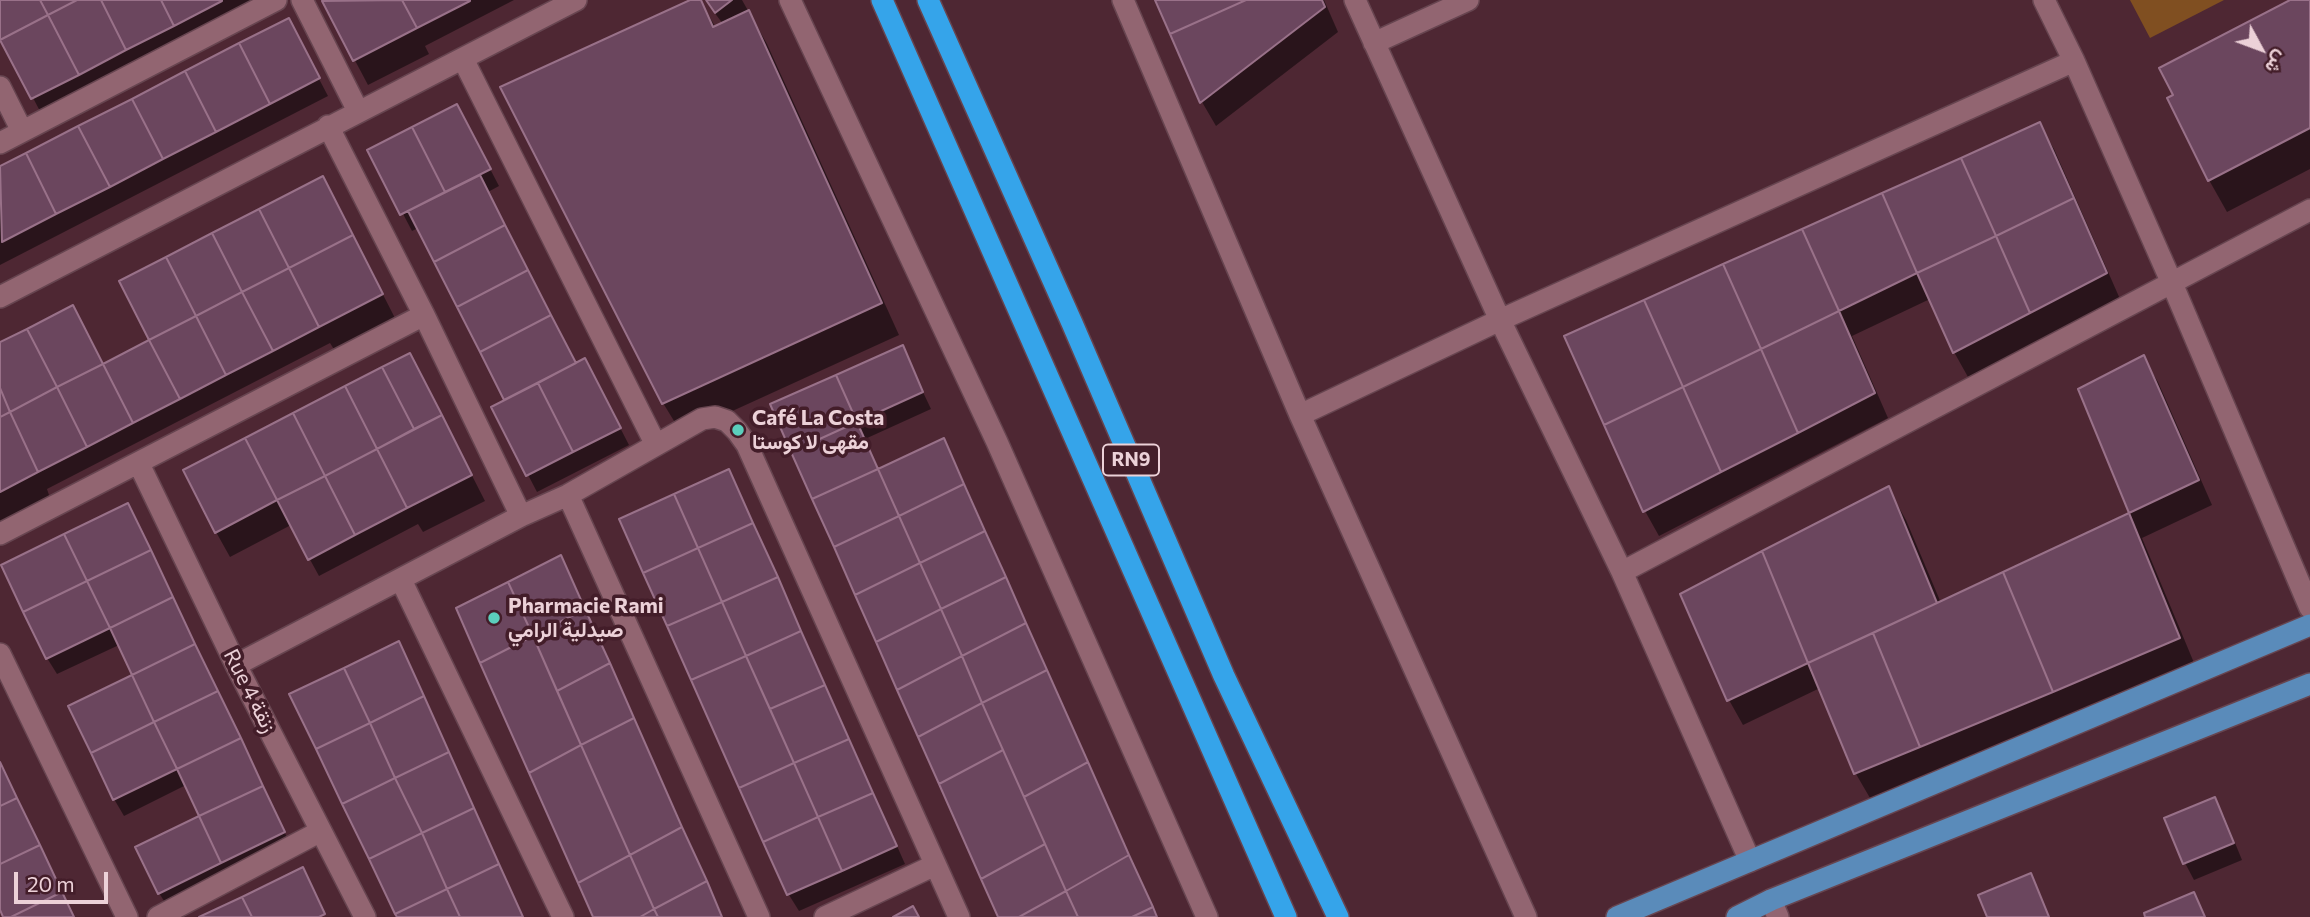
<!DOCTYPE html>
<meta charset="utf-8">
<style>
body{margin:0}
#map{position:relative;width:2310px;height:917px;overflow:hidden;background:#4e2733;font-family:Commissioner,Vazirmatn,sans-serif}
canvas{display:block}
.north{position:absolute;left:2226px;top:14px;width:70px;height:70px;-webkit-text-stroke:5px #431d29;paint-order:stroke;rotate:131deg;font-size:19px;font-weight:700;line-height:28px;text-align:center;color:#ecd1d8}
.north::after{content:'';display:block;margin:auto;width:24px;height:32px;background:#ecd1d8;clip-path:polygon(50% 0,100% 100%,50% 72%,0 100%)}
.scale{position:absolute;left:14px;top:872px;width:94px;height:32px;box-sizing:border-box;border:4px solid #ecd1d8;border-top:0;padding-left:9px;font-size:21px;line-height:24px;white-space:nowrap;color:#ecd1d8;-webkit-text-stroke:5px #431d29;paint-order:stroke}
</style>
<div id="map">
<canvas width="2310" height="917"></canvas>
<div class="north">ش</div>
<div class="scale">20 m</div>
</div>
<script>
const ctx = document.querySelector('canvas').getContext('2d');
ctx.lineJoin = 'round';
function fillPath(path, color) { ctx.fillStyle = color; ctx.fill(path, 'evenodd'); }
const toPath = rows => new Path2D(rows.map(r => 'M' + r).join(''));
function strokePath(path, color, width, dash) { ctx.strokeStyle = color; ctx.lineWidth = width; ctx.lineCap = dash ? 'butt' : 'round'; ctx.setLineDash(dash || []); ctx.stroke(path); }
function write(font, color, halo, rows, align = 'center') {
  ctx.font = font + ' Commissioner,Vazirmatn,sans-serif'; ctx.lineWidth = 7; ctx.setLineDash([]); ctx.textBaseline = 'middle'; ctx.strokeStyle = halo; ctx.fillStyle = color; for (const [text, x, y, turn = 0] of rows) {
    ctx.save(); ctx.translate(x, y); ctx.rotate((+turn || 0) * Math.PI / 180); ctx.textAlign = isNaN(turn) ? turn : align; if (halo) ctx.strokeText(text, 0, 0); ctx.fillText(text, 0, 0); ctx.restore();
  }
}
fillPath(toPath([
 [2130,0,2224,0,2150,38]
]), '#804f21');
fillPath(toPath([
 [0,0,266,0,42,115,0,35],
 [327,0,514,0,425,46,429,54,368,85,324,2],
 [694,0,700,0,716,28,723,24,705,0,742,0,767,44,899,335,682,434,663,403],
 [1156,0,1324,0,1338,32,1216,126,1202,102],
 [2294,0,2310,0,2310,169,2227,212,2209,180,2176,96],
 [288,20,328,96,0,265,0,168],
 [466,123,499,186,488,192,576,365,594,377,629,445,537,492,493,408,506,400,418,228,412,231,370,151],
 [2039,124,2054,149,2120,299,1968,377,1954,352,1930,299,1852,336,1888,418,1659,536,1645,511,1567,337],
 [336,203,396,320,335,351,330,343,47,489,50,498,0,524,0,344,103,365,152,340],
 [902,348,931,409,865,439,879,470,943,440,953,457,1157,917,1000,917,772,405],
 [2143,358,2158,382,2212,505,2142,538,2197,670,1940,778,1936,771,1870,798,1856,774,1820,688,1743,725,1729,700,1888,488,1906,520,1941,603,2131,514,2080,390],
 [419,372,485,501,423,532,418,524,319,576,291,525,230,557,216,532],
 [728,471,738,488,905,864,799,911,789,895,622,520],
 [137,522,293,850,169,909,159,893,202,817,186,785,124,816,114,799,134,676,119,645,57,674,47,658],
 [560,557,570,574,723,917,595,917],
 [399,643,408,660,523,917,399,917],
 [2214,799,2224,816,2242,860,2194,880,2185,863,2167,819]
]), '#0007');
const building = toPath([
 [0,0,40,0,48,15,0,40,0,0],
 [40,0,77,0,48,15,40,0],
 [77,0,101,0,126,50,79,75,48,15,77,0],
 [101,0,161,0,174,26,126,50,101,0],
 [161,0,222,0,222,1,174,26,161,0],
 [402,0,417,28,353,61,322,1,402,0],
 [402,0,470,0,470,1,417,28,402,0],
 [690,0,701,0,713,27,749,10,882,303,662,404,500,87,690,0],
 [706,0,732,0,715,13,706,0],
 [1155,0,1246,0,1170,34,1155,0],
 [1246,0,1322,0,1325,7,1200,103,1170,34,1246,0],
 [2290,0,2310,0,2310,128,2208,181,2167,98,2173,95,2159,68,2290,0],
 [48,15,79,75,31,99,0,40,48,15],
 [289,18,320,78,270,104,239,43,289,18],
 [239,43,270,104,216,132,185,71,239,43],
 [185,71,216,132,163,159,132,99,185,71],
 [132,99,163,159,110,187,78,126,132,99],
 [457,104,491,169,445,192,412,127,457,104],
 [2040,122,2074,198,1996,236,1961,158,2040,122],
 [78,126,110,187,56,214,26,153,78,126],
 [412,127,445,192,400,215,367,150,412,127],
 [26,153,56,214,2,242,0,166,26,153],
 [1961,158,1996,236,1917,273,1882,193,1961,158],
 [480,175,505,225,434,262,408,211,480,175],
 [323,176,353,235,289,268,259,209,323,176],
 [1882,193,1917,273,1839,311,1802,229,1882,193],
 [2074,198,2107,273,2030,313,1996,236,2074,198],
 [259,209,289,268,242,292,212,233,259,209],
 [505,225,528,270,457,307,434,262,505,225],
 [1802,229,1839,311,1761,349,1723,264,1802,229],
 [212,233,242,292,196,316,166,257,212,233],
 [353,235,383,294,319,327,289,268,353,235],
 [1996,236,2030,313,1953,353,1917,273,1996,236],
 [166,257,196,316,149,340,119,281,166,257],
 [1723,264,1761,349,1683,387,1644,300,1723,264],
 [289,268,319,327,273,351,242,292,289,268],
 [528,270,551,315,480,352,457,307,528,270],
 [242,292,273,351,226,375,196,316,242,292],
 [1644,300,1683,387,1604,425,1564,336,1644,300],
 [73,305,103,364,57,387,27,329,73,305],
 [1839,311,1875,393,1798,433,1761,349,1839,311],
 [551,315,576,363,504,400,480,352,551,315],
 [196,316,226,375,180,399,149,340,196,316],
 [27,329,57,387,10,412,0,388,0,342,27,329],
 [149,340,180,399,133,423,103,364,149,340],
 [903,345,923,392,857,422,836,375,903,345],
 [1761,349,1798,433,1721,472,1683,387,1761,349],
 [410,353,442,415,414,429,382,367,410,353],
 [2144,355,2199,480,2129,513,2078,389,2144,355],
 [585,358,621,428,573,452,538,383,585,358],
 [103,364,133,423,87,447,57,387,103,364],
 [382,367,414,429,377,449,345,386,382,367],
 [836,375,857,422,791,452,770,404,836,375],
 [538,383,573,452,526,476,491,407,538,383],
 [345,386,377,449,325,476,293,413,345,386],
 [57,387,87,447,38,472,10,412,57,387],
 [1683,387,1721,472,1643,512,1604,425,1683,387],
 [0,388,10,412,0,417,0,388],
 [10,412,38,472,0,492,0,417,10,412],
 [293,413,325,476,277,500,245,438,293,413],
 [442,415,472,475,407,508,377,449,442,415],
 [857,422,878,469,812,499,791,452,857,422],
 [245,438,277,500,215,533,183,470,245,438],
 [944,438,964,484,899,516,878,469,944,438],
 [377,449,407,508,355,535,325,476,377,449],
 [729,469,753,523,698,548,674,494,729,469],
 [878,469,899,516,834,547,812,499,878,469],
 [325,476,355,535,308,560,277,500,325,476],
 [964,484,985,531,920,563,899,516,964,484],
 [1889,486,1937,603,1808,663,1762,551,1889,486],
 [674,494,698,548,643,573,619,519,674,494],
 [128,503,151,550,87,581,64,534,128,503],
 [2129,513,2180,638,2053,692,2003,572,2129,513],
 [899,516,920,563,855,595,834,547,899,516],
 [753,523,778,577,722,602,698,548,753,523],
 [985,531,1006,577,941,609,920,563,985,531],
 [64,534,87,581,23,612,1,565,64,534],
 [698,548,722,602,667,626,643,573,698,548],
 [151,550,173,597,110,628,87,581,151,550],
 [1762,551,1808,663,1727,701,1680,594,1762,551],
 [561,555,585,609,533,636,508,582,561,555],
 [920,563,941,609,876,642,855,595,920,563],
 [2003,572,2053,692,1920,747,1873,633,2003,572],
 [778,577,801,631,746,656,722,602,778,577],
 [1006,577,1026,623,962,656,941,609,1006,577],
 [87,581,110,628,46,659,23,612,87,581],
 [508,582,533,636,480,663,456,608,508,582],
 [173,597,195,644,132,675,110,628,173,597],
 [722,602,746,656,691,680,667,626,722,602],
 [585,609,610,663,557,691,533,636,585,609],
 [941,609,962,656,897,690,876,642,941,609],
 [1026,623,1047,670,982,703,962,656,1026,623],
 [801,631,825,685,770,709,746,656,801,631],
 [1873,633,1920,747,1854,774,1808,663,1873,633],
 [533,636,581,745,529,773,480,663,533,636],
 [399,641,424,696,370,723,344,668,399,641],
 [195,644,218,691,154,722,132,675,195,644],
 [746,656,794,763,739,788,691,680,746,656],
 [962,656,982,703,918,737,897,690,962,656],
 [610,663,634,718,581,745,557,691,610,663],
 [344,668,370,723,316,749,289,694,344,668],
 [1047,670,1088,762,1024,797,982,703,1047,670],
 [132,675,154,722,91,753,68,706,132,675],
 [825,685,849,739,794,763,770,709,825,685],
 [218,691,241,738,177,769,154,722,218,691],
 [424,696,449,752,395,778,370,723,424,696],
 [982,703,1003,750,939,784,918,737,982,703],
 [634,718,682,827,630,855,581,745,634,718],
 [154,722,177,769,113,800,91,753,154,722],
 [370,723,395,778,342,804,316,749,370,723],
 [241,738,263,786,199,816,177,769,241,738],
 [849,739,873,793,818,817,794,763,849,739],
 [581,745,630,855,578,883,529,773,581,745],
 [1003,750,1045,844,981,879,939,784,1003,750],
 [449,752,474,808,422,833,395,778,449,752],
 [0,762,17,798,0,806,0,762],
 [1088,762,1129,855,1066,891,1024,797,1088,762],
 [794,763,818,817,763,842,739,788,794,763],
 [395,778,422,833,369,859,342,804,395,778],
 [263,786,285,832,221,863,199,816,263,786],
 [873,793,897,846,842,871,818,817,873,793],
 [2215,797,2234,843,2183,864,2164,818,2215,797],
 [17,798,40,845,0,864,0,806,17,798],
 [474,808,499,864,447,889,422,833,474,808],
 [199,816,221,863,158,894,135,847,199,816],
 [818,817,842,871,787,895,763,842,818,817],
 [682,827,707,881,654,909,630,855,682,827],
 [422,833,447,889,395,914,369,859,422,833],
 [1045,844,1066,891,1019,917,998,917,981,879,1045,844],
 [40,845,62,892,11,917,3,917,0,910,0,864,40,845],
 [630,855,654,909,640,917,593,917,578,883,630,855],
 [1129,855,1153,907,1132,917,1078,917,1066,891,1129,855],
 [499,864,523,917,460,917,447,889,499,864],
 [303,867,325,914,319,917,252,917,242,897,303,867],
 [2031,873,2049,917,1987,917,1978,895,2031,873],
 [707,881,722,917,658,917,654,909,707,881],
 [447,889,460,917,397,917,395,914,447,889],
 [1066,891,1078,917,1019,917,1066,891],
 [62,892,74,917,11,917,62,892],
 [2194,892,2205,917,2145,917,2144,913,2194,892],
 [242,897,252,917,199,917,242,897],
 [913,906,919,917,893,917,913,906],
 [1153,907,1157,917,1132,917,1153,907],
 [654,909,658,917,640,917,654,909]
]);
fillPath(building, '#6b465e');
strokePath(building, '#997189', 2);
const minor = toPath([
 [302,0,358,111],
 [790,0,997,442,1207,917],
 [1123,0,1300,415,1526,917],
 [1355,0,1500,320,1622,572,1750,861],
 [2044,0,2074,61,2171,281,2310,608],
 [1374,43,1468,0],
 [463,59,656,445],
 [0,87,22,131],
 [328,126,424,315,521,516],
 [0,143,276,0],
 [0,297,576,0],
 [1300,415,1500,320,2074,61],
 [139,464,236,665,365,917],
 [568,495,759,917],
 [0,534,424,315],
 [1622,572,2310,210],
 [401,580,563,917],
 [0,654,127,917],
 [236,665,521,516,568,495,702,419,715,417,727,421,737,431,747,445,959,917],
 [1771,900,1778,917],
 [158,917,321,831],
 [825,917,935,865]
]);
const major = toPath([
 [1617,917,2310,625],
 [1737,917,1771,900,2310,684]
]);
const highway = toPath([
 [882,0,1286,917],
 [928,0,1072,323,1224,676,1338,917]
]);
strokePath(minor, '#674550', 24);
strokePath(major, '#674550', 24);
strokePath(highway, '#674550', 24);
strokePath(minor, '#926571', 21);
strokePath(major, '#5a8bba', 21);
strokePath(highway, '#35a4ea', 21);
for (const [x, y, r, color] of [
 [738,430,7,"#5bcebc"],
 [494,618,7,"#5bcebc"]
]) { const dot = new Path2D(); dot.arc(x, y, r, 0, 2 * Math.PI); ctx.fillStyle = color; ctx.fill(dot); strokePath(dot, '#431d29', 2.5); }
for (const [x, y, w] of [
 [1131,460,56]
]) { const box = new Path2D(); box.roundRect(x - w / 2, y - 15.5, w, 31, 5); ctx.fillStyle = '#431d29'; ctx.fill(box); strokePath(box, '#ecd1d8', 2); }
write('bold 19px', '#ecd1d8', null, [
 ["RN9",1131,460]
]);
write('bold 21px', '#ecd1d8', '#431d29', [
 ["Café La Costa",752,418],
 ["مقهى لا كوستا",752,442],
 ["Pharmacie Rami",508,606],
 ["صيدلية الرامي",508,630]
], 'left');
write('21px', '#ecd1d8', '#431d29', [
 ["Rue 4 زنقة",250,691,63]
]);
</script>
